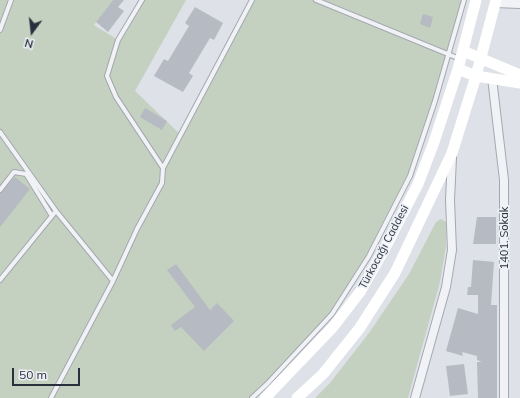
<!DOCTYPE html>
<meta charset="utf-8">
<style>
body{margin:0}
#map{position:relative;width:520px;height:398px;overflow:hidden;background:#dee1e7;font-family:Mulish,sans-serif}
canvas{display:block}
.north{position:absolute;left:12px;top:12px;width:40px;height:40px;-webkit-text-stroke:3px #edf0f5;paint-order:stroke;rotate:195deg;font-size:11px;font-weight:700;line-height:16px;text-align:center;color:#28303d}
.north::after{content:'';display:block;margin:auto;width:14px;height:18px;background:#28303d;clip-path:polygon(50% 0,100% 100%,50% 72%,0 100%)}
.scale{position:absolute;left:12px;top:368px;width:68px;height:18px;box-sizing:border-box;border:2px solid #28303d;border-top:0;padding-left:5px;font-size:12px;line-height:14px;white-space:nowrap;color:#28303d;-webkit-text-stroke:3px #edf0f5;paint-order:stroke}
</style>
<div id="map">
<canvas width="520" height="398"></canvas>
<div class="north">N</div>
<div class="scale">50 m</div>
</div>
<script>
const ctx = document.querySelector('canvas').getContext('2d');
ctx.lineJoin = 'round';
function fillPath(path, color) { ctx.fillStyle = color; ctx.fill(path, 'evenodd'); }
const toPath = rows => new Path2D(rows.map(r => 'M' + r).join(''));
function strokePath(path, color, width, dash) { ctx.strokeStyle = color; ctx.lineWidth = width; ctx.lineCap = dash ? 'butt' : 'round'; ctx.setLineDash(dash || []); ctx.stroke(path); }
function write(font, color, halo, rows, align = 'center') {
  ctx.font = font + ' Mulish,sans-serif'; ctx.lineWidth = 3.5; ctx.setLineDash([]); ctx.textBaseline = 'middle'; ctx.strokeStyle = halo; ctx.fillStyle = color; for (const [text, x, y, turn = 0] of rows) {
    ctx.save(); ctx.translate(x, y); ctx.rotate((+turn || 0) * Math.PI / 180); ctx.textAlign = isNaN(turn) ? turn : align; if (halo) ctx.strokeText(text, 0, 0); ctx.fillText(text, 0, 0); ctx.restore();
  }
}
fillPath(toPath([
 [0,0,113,0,94,25,118,40,142,0,186,0,135,91,181,135,254,0,464,0,410,176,369,256,332,314,252,398,0,398],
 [441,219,446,222,446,246,440,282,408,398,315,398,330,383,369,333,409,274,436,222]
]), '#c4d0c0');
fillPath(toPath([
 [113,0,124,0,118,7,124,11,108,32,96,22],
 [195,7,223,23,214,40,210,38,189,73,193,76,183,92,154,76,164,59,168,61,189,26,185,23],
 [423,14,433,17,430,28,420,24],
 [145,108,167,121,162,130,140,117],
 [15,177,30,189,0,227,0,193],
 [477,217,496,217,496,244,473,244],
 [473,260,494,262,491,305,497,305,497,398,478,398,477,362,482,362,477,360,477,356,462,352,463,356,446,351,458,308,478,314,478,295,467,295,468,287,471,287],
 [176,264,210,310,217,303,234,321,204,351,181,327,175,331,171,325,195,307,167,270],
 [464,364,468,394,450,396,446,366]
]), '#b6bbc3');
const lane = toPath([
 [142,0,118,40,107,76,116,97,163,168],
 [316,0,460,59],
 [0,30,11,0],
 [0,132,56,211,113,281],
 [0,190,14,172,26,174,52,216],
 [0,280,56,211],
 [51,398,113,281,137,229,162,183,163,168,252,0],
 [252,398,267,384,332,314,369,256,410,176,435,101,464,0]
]);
const street = toPath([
 [495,3,520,4],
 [492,78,504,180,504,398],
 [415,398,446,287,452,250,450,200,452,158]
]);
strokePath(lane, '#a4a8b1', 6);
strokePath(street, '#a4a8b1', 10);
strokePath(lane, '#f1f2f5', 4);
strokePath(street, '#f1f2f5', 8);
strokePath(toPath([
 [463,51,520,75],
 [458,69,476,76,520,83],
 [265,398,333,327,360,292,385,248,418,184,434,142,458,69,476,0],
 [297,398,323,374,359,329,395,273,452,153,476,76,496,0]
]), '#fff', 11);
write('11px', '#28303d', '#edf0f5', [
 ["1401. Sokak",505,238,-90],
 ["Türkocağı Caddesi",384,247,-62]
]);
</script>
